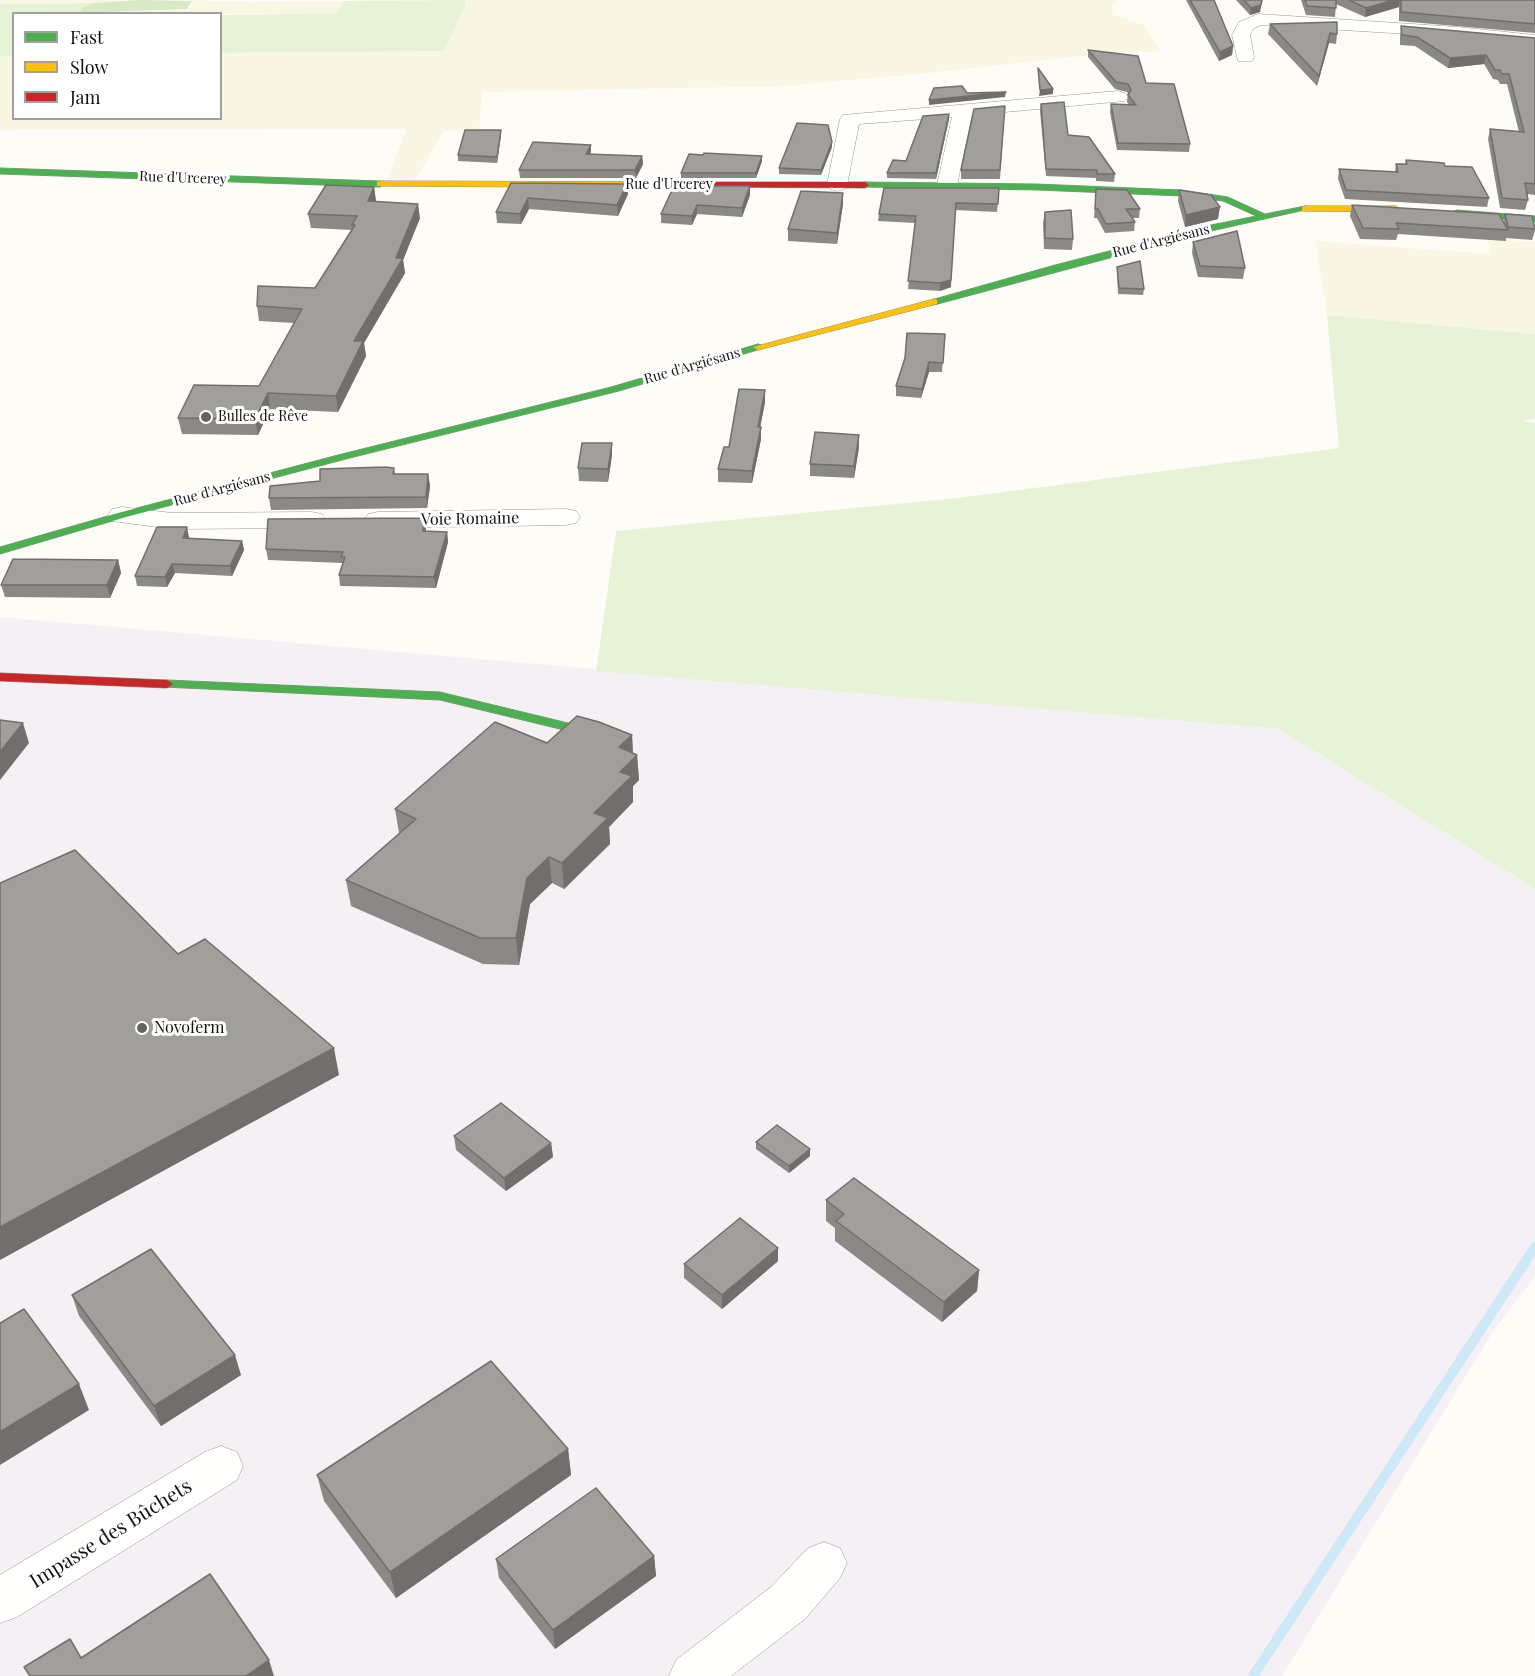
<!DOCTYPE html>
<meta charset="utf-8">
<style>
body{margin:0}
#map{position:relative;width:1535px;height:1676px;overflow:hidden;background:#fdfcf7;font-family:"Playfair Display",serif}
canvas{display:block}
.legend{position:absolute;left:12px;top:12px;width:210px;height:108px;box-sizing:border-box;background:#fff;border:2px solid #a0a0a0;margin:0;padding:8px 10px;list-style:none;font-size:18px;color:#111}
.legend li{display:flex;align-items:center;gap:12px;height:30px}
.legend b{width:30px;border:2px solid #a0a0a0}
</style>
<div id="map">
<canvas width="1535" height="1676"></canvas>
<ul class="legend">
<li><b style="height:8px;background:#4caf50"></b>Fast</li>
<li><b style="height:8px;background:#ffc107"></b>Slow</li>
<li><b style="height:8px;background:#c62828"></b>Jam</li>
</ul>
</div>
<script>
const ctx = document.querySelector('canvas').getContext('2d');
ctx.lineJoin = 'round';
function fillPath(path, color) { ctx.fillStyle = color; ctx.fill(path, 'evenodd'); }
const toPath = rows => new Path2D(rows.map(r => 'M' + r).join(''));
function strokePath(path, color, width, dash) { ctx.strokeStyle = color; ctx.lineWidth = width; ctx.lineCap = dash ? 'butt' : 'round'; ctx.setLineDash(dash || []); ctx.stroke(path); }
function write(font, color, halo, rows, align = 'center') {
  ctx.font = font + ' "Playfair Display",serif'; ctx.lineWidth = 6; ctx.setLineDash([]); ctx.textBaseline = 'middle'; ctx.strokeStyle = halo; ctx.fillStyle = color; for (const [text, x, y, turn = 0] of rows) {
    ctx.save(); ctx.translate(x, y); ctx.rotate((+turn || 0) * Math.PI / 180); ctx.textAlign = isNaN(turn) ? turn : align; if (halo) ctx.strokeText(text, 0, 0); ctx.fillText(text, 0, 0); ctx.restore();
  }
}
fillPath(toPath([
 [0,617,1279,729,1535,889,1535,1276,1492,1333,1282,1676,0,1676]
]), '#f5f0f3');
fillPath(toPath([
 [0,0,142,0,138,2,0,4],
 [187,0,249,2,457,0,344,1,335,13,94,14,187,9,188,13,192,2],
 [465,0,1119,0,1113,4,1112,14,1144,25,1160,51,1091,55,929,73,784,86,482,92,479,130,444,131,415,180,388,179,406,129,0,130,0,56,13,56,14,118,220,118,221,53,443,51,465,7],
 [1488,239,1535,242,1535,334,1327,315,1315,241,1490,254]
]), '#f9f7e4');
fillPath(toPath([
 [465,0,465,6,444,51,221,53,221,15,335,13,344,1],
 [92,3,81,8,80,13,14,14,13,56,0,56,0,4],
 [1327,315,1535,334,1535,419,1523,421,1535,423,1535,889,1279,729,596,671,616,531,958,498,1339,448]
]), '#e7f3d7');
fillPath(toPath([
 [142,0,192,1,187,9,80,13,81,8,92,3]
]), '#d8eac5');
strokePath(toPath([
 [1253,1676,1535,1247]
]), '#cde8f7', 10);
const street = toPath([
 [1258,14,1458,27,1535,35,1535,45,1458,37,1261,25,1253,29,1250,35,1254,57,1252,61,1238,61,1232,35,1239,22,1258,14],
 [1118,91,1125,93,1128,97,1125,101,972,115,957,185,954,189,947,191,940,189,937,185,952,117,859,124,847,185,844,189,837,191,830,189,827,185,840,119,843,115,1118,91],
 [122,507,172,513,312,512,322,514,326,520,322,526,312,528,172,529,112,521,108,515,112,509,122,507],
 [566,509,576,511,580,517,576,523,566,525,378,528,368,526,364,520,368,514,378,512,566,509],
 [221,1446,237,1452,243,1466,237,1480,17,1617,0,1623,0,1575,205,1452,221,1446],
 [824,1542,840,1548,847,1563,840,1578,805,1619,731,1676,669,1676,676,1660,771,1587,808,1548,824,1542]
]);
const fast = toPath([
 [0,168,380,181,384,184,380,187,0,174,0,168],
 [865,182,1037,184,1181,190,1228,197,1265,214,1305,206,1309,209,1207,232,934,305,931,304,931,300,1055,265,1206,226,1256,216,1223,201,1181,196,1037,190,862,187,861,185,865,182],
 [1457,210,1535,216,1535,222,1454,215,1454,211,1457,210],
 [758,344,761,345,761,349,619,391,346,459,126,517,0,554,0,547,118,513,338,455,611,387,758,344],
 [167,680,440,692,601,731,607,735,601,739,440,700,163,687,161,684,167,680]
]);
const slow = toPath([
 [380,181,704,182,708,185,704,188,377,186,377,182,380,181],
 [1305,206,1396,206,1400,209,1396,212,1302,211,1302,207,1305,206],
 [934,299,937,300,937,304,758,350,753,347,934,299]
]);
const jam = toPath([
 [704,182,865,182,869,185,865,188,701,187,701,183,704,182],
 [0,673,167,680,173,684,167,688,0,681,0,673]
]);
strokePath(street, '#979795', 1);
strokePath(fast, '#8e8d8b', 1);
strokePath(slow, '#8e8d8b', 1);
strokePath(jam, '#8e8d8b', 1);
fillPath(street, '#fffffe');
fillPath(fast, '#4caf50');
fillPath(slow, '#ffc107');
fillPath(jam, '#c62828');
fillPath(toPath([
 [1186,0,1214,0,1233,46,1232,55,1219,61],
 [1236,0,1262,0,1260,12,1250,15],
 [1301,0,1535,0,1535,33,1399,21,1399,7,1365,17,1336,4,1335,17,1306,15],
 [1270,24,1337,34,1336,44,1329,43,1317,86,1268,34],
 [1401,26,1535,38,1535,195,1527,194,1528,200,1525,210,1500,208,1488,139,1490,129,1519,132,1507,84,1500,84,1498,80,1493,79,1484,64,1448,68,1415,46,1400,45,1400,36],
 [1088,50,1146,83,1190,144,1189,152,1117,150,1110,112,1111,104,1129,105,1127,102,1128,94,1127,92,1115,89,1088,57],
 [1041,104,1068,135,1115,174,1114,182,1096,181,1096,178,1046,176,1040,111],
 [1005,106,1000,179,961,179,961,170],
 [949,119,936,179,887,178,887,173,906,161],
 [501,135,497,163,458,161,458,155],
 [832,147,821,175,779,174,779,168],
 [591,152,590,154,642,156,643,164,636,178,520,178,519,170],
 [703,155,762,156,762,161,756,178,681,178,681,173],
 [1406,160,1445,166,1489,198,1487,207,1345,199,1338,179,1339,169,1395,172,1396,164,1405,164],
 [511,183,628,194,618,216,529,209,521,224,497,223,496,212],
 [674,186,750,195,742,217,697,214,692,225,661,223,661,214],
 [374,187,376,202,420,218,403,260,405,273,364,343,366,356,338,412,270,409,258,435,182,434,178,418,259,386,294,323,259,321,257,306,315,288,352,230,311,228,308,214],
 [999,188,997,212,955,210,951,287,940,291,908,289,915,223,878,221,879,214],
 [1096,189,1140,209,1139,218,1132,218,1135,222,1134,231,1105,233,1097,218,1094,218],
 [1179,190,1218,219,1185,227,1178,201],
 [843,193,843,204,837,244,788,241,788,229],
 [1352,205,1504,222,1505,214,1535,227,1535,231,1532,240,1506,238,1506,241,1398,234,1396,240,1360,239,1350,216],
 [1045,212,1073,239,1072,250,1044,249,1043,223],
 [1193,242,1245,268,1243,279,1198,277,1192,253],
 [1117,267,1144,289,1143,295,1118,294,1117,272],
 [945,334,942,372,929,372,921,398,896,396,896,386],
 [765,402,760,427,761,439,752,483,718,482,718,469,729,447],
 [859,435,859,447,854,478,810,476,810,464],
 [612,443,612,455,608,482,579,481,578,468],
 [394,468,395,474,428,474,430,486,427,508,271,510,269,498,320,481],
 [426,529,425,531,447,532,448,542,436,588,340,586,339,575,343,564,342,563,268,560,266,549],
 [189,537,189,538,242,541,244,550,232,576,175,573,167,587,137,586,135,576],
 [118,560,121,573,110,598,5,597,1,585],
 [632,735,633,753,637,755,639,780,633,786,633,802,609,827,610,844,564,889,552,883,530,904,519,965,483,964,351,906,346,880,399,833,395,809,547,743],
 [454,1136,551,1143,553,1157,506,1191,456,1150],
 [756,1142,810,1156,789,1173,756,1149],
 [826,1200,979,1270,977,1291,942,1322,835,1241,835,1228,826,1221],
 [778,1261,722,1309,684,1278,684,1264],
 [72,1295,241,1375,161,1426,79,1316],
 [568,1449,571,1475,396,1598,324,1501,317,1475],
 [654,1556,656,1576,555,1649,499,1578,496,1559]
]), '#8a8986');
fillPath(toPath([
 [1262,0,1260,12,1250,15,1251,8],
 [1394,0,1400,0,1399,7,1365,17,1366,8],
 [1330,33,1329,43,1317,86,1319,76],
 [1233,46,1232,55,1219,61,1220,52],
 [1486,55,1484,64,1448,68,1450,58],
 [1053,89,1053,94,1039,96,1040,90],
 [1006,92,1005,97,929,105,929,100],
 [949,114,949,119,936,179,936,173],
 [501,130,501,135,497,163,497,157],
 [832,142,832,147,821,175,821,170],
 [591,145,591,152,587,161,586,154],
 [642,156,643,164,636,178,635,170],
 [762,156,762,161,756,178,756,173],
 [627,184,628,194,618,216,617,205],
 [750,186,750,195,742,217,742,208],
 [374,187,376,201,370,216,368,201],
 [843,193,843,204,837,244,837,233],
 [528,198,529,209,521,224,520,214],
 [418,204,420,218,403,260,405,273,364,343,366,356,338,412,336,396,354,341,396,258],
 [697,205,697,214,692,225,692,216],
 [1220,207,1218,219,1185,227,1186,215],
 [951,280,951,287,940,291,940,283],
 [929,362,929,372,921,398,922,389],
 [765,390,765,402,758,439,758,427],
 [268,393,270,409,258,435,255,419],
 [761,427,761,439,752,483,752,471],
 [859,435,859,447,854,478,854,466],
 [612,443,612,455,608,482,608,469],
 [428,474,430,486,427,508,426,497],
 [424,518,426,529,424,542,423,531],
 [187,527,189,537,185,547,183,538],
 [447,532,448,542,436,588,434,577],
 [242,541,244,550,232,576,230,566],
 [118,560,121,573,110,598,107,585],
 [172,564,175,573,167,587,165,577],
 [23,723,29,743,0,780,0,752],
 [632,735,633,759,637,755,639,780,633,786,633,802,609,827,610,844,564,889,562,863,594,813,619,747],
 [549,857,552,883,530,904,519,965,516,938,527,878],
 [334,1048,339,1075,0,1260,0,1227],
 [551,1143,553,1157,506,1191,504,1178],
 [810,1149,810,1156,789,1173,789,1166],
 [778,1248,778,1261,722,1309,722,1295],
 [979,1270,977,1291,942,1322,944,1302],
 [235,1355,241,1375,161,1426,154,1406],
 [79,1384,89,1410,0,1465,0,1432],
 [568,1449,571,1475,396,1598,390,1572],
 [654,1556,656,1576,555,1649,553,1630],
 [269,1660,274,1676,246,1676]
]), '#716f6d');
const building = toPath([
 [1190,0,1214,0,1233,46,1220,52,1190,0],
 [1244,0,1262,0,1261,5,1251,8,1244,0],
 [1305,0,1336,0,1336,8,1307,6,1305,0],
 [1349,0,1394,0,1366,8,1349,0],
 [1401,0,1535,0,1535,24,1401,12,1401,0],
 [1337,22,1337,34,1330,33,1319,76,1270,24,1337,22],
 [1401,26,1535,38,1535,184,1525,183,1528,200,1502,198,1490,129,1524,132,1509,74,1502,74,1500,70,1495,70,1486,55,1450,58,1417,37,1402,35,1401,26],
 [1088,50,1138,56,1146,83,1174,84,1190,144,1118,143,1111,104,1136,105,1128,95,1131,90,1128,84,1116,82,1088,50],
 [1038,68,1053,89,1040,90,1038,68],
 [962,86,967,93,1006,92,929,100,934,88,962,86],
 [1064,102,1068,135,1089,137,1115,174,1097,174,1097,170,1046,169,1041,104,1064,102],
 [1005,106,1000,170,961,170,974,109,1005,106],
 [949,114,936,173,887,173,893,160,906,161,923,116,949,114],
 [797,123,828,125,832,142,821,170,779,168,797,123],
 [465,130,501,130,497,157,458,155,465,130],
 [533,142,591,145,586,154,642,156,635,170,519,170,533,142],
 [704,153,762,156,756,173,681,173,689,154,703,155,704,153],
 [1406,160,1444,163,1445,166,1472,167,1489,198,1346,190,1339,169,1398,172,1396,164,1407,164,1406,160],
 [511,183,627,184,617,205,528,198,520,214,496,212,511,183],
 [326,185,374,187,368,201,418,204,396,258,403,258,354,341,363,341,336,396,268,393,255,419,178,418,194,385,259,386,302,309,257,306,258,286,315,288,355,225,352,225,357,216,308,214,326,185],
 [674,186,750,186,742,208,697,205,692,216,661,214,674,186],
 [884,188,999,188,998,204,956,203,951,280,940,283,908,281,916,216,879,214,884,188],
 [1096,189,1127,190,1140,209,1126,209,1135,222,1106,224,1098,209,1095,209,1096,189],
 [1179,190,1211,195,1220,207,1186,215,1179,190],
 [801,191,843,193,837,233,788,229,801,191],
 [1352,205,1499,214,1508,230,1396,223,1399,229,1363,228,1352,205],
 [1071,210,1073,239,1045,238,1045,212,1071,210],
 [1505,214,1532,216,1535,229,1508,227,1505,214],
 [1237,231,1245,268,1200,266,1193,242,1237,231],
 [1140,261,1144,289,1119,288,1117,267,1140,261],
 [907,333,945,334,943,363,929,362,922,389,896,386,905,358,907,333],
 [739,389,765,390,758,427,761,427,752,471,718,469,724,447,729,447,739,389],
 [815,432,859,435,854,466,810,464,815,432],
 [582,443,612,443,608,469,578,468,582,443],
 [385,467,394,468,393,474,428,474,426,497,269,498,270,486,320,481,320,469,385,467],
 [424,518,423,531,447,532,434,577,339,575,345,557,341,557,343,552,266,549,268,519,424,518],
 [157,527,187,527,183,538,242,541,230,566,172,564,165,577,135,576,157,527],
 [13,559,118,560,107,585,1,585,13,559],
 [577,716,599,722,632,735,619,747,637,755,620,772,632,776,594,813,608,818,562,863,549,857,527,878,516,938,480,938,346,880,416,819,395,809,495,722,547,743,577,716],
 [0,720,23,723,0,752,0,720],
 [75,850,178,954,205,939,334,1048,0,1227,0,883,75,850],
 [501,1103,551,1143,504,1178,454,1136,501,1103],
 [777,1125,810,1149,789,1166,756,1142,777,1125],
 [854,1178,979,1270,944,1302,836,1221,844,1214,826,1200,854,1178],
 [740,1218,778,1248,722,1295,684,1264,740,1218],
 [151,1249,235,1355,154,1406,72,1295,151,1249],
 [24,1309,79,1384,0,1432,0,1323,24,1309],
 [491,1361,568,1449,390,1572,317,1475,491,1361],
 [596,1488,654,1556,553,1630,496,1559,596,1488],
 [210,1574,269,1660,246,1676,30,1676,24,1667,70,1639,81,1658,210,1574]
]);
fillPath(building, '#a19f9c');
strokePath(building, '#716f6d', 1.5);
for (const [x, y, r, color] of [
 [206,417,6,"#646362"],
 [142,1028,6,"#646362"]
]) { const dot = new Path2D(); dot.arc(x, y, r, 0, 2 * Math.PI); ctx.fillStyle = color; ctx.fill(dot); strokePath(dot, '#fff', 2); }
write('14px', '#111', '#fff', [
 ["Rue d'Urcerey",183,178,2],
 ["Rue d'Urcerey",669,185],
 ["Rue d'Argiésans",1161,241,-14],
 ["Rue d'Argiésans",692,366,-16],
 ["Rue d'Argiésans",222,489,-15]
]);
write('14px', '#111', '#fff', [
 ["Bulles de Rêve",218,417]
], 'left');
write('16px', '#111', '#fff', [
 ["Voie Romaine",470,519,-1]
]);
write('16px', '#111', '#fff', [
 ["Novoferm",154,1028]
], 'left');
write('20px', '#111', '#fff', [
 ["Impasse des Bûchets",111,1534,-32]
]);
</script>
